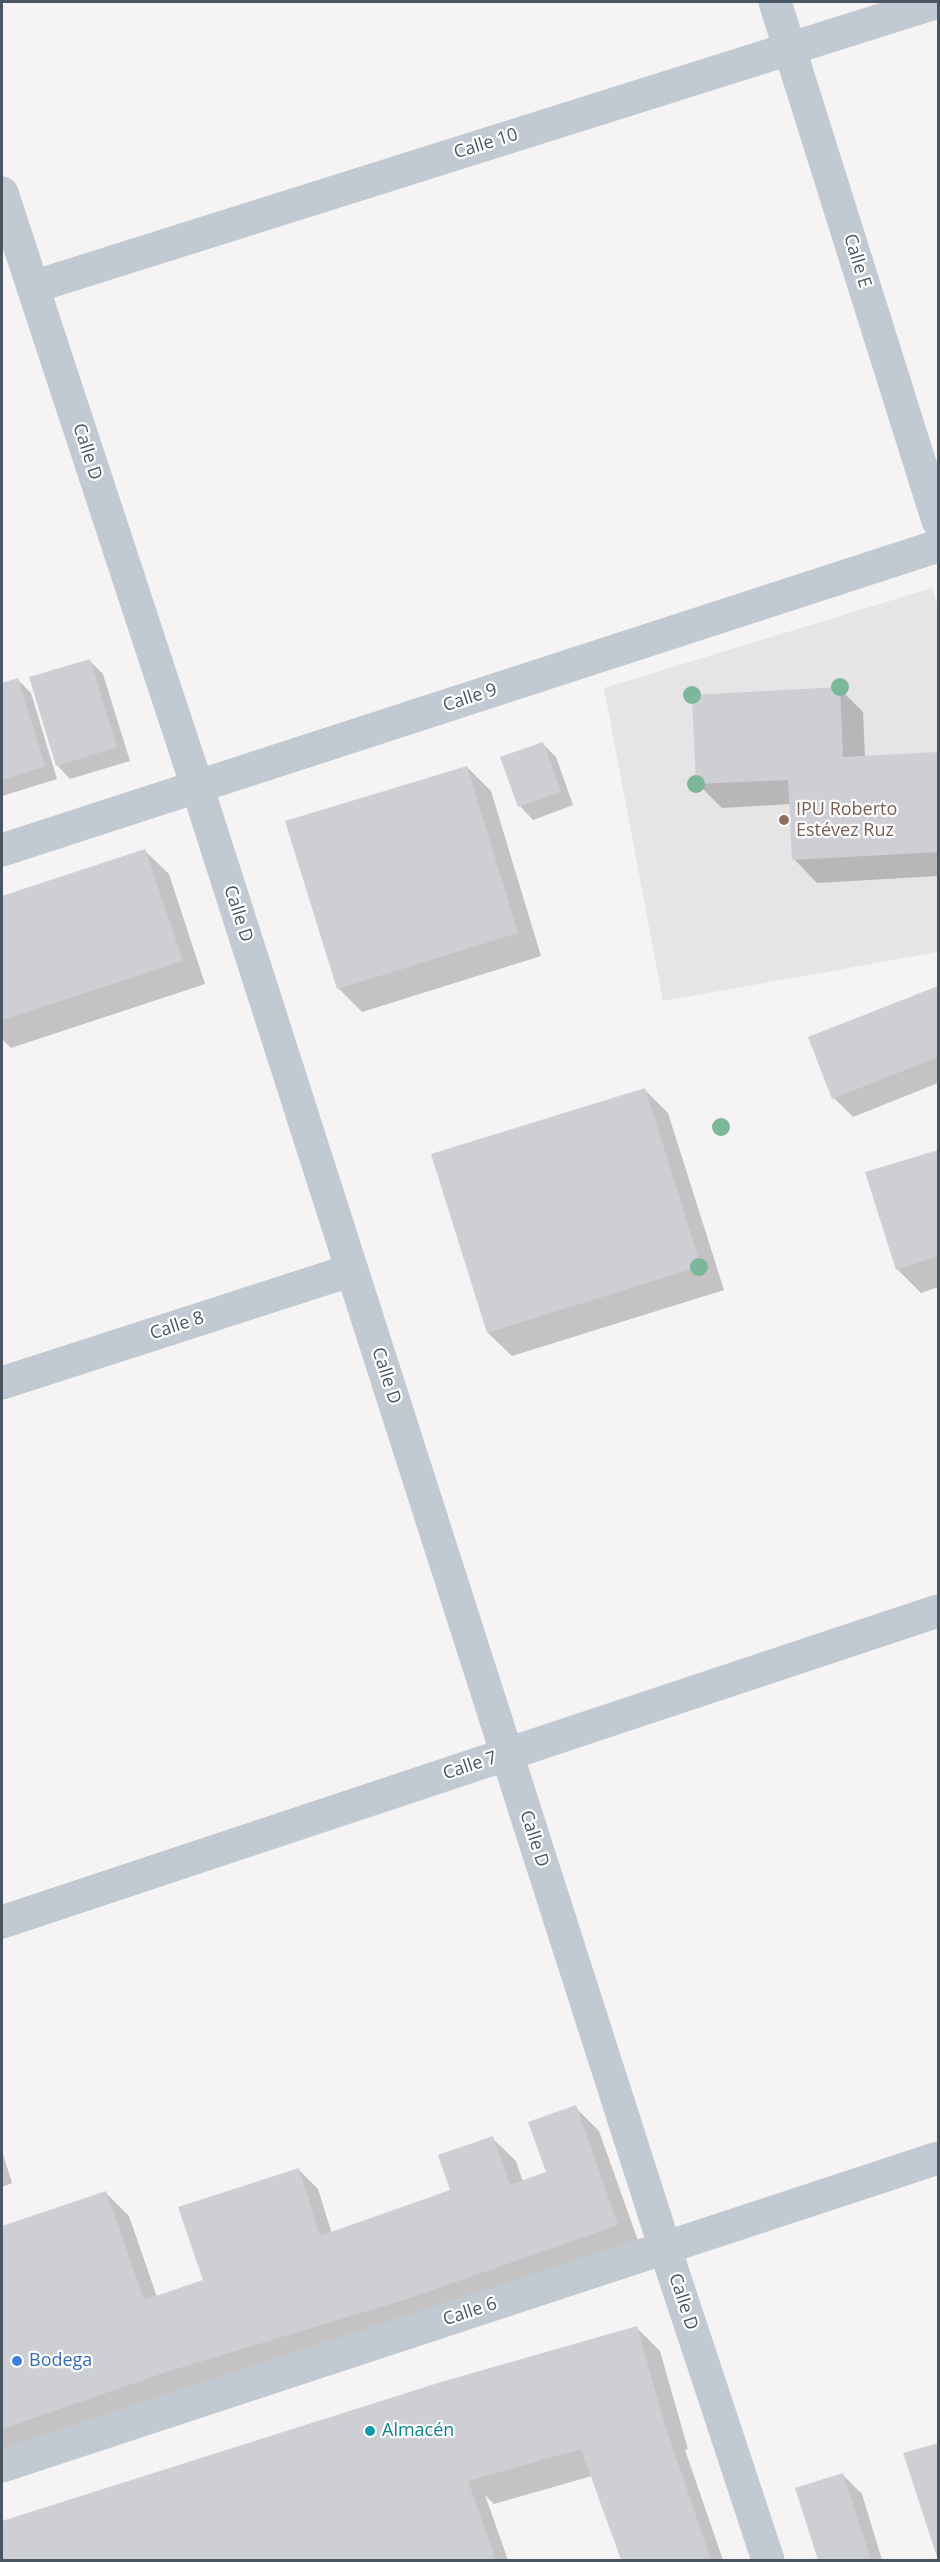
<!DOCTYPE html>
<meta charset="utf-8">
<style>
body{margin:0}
#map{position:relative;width:940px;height:2562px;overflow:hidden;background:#f5f3f3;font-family:"Open Sans",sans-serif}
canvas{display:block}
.frame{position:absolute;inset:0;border:3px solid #4a5661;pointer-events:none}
</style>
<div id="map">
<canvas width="940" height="2562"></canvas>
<div class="frame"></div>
</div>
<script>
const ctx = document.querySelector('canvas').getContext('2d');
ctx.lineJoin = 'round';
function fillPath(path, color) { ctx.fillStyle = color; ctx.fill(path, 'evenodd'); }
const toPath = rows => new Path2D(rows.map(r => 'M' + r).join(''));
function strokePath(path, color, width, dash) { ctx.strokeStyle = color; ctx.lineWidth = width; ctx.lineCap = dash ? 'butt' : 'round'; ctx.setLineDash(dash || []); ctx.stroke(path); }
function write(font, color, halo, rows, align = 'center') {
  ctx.font = font + ' "Open Sans",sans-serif'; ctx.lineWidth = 4.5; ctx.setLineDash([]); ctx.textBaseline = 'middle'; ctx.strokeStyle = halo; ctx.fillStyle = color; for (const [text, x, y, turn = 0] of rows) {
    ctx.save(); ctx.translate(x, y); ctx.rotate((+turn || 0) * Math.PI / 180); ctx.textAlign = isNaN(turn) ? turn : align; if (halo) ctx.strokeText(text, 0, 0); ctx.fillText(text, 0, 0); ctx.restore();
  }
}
fillPath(toPath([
 [932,588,938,607,938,952,663,1001,604,688]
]), '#e6e4e5');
fillPath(toPath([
 [90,661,103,674,130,761,70,779,57,765],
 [18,680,31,693,57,779,2,796,2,684],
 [839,688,863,712,865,757,938,755,938,876,817,883,794,859,791,804,722,808,698,784],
 [542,743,556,757,573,805,533,820,520,806,502,758],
 [467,767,491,791,541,956,362,1012,338,988],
 [145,851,169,874,205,984,11,1048,2,1039,2,897],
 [938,988,938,1083,853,1117,834,1098,810,1038],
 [644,1089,668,1113,724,1290,512,1356,488,1333],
 [938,1151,938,1287,921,1293,897,1269,867,1173],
 [575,2107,599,2131,641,2249,2,2454,2,2228,105,2192,129,2216,157,2297,205,2281,299,2170,318,2189,332,2234,452,2191,492,2138,516,2161,523,2182,548,2173],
 [2,2151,12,2183,2,2187],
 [636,2327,660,2351,688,2449,685,2450,723,2560,623,2560,592,2476,494,2504,485,2495,508,2560,2,2560,2,2522,441,2383],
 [938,2444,938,2558,905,2454],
 [843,2475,862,2494,882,2560,819,2560,797,2489]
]), '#0003');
fillPath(toPath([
 [90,659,117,747,56,766,29,677],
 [18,678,45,766,2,780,2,683],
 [840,687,843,757,938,752,938,852,792,860,788,780,696,784,692,695],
 [543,742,561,792,518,807,500,757],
 [467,766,518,933,337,989,285,821],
 [145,849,183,961,2,1020,2,896],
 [938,986,938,1057,832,1099,808,1037],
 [645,1088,701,1266,487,1333,431,1154],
 [938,1150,938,1256,896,1270,865,1172],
 [576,2105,618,2225,404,2300,169,2371,2,2429,2,2226,106,2191,144,2300,203,2280,178,2207,299,2168,320,2236,450,2190,438,2155,493,2136,510,2185,546,2172,528,2122],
 [637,2326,665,2425,711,2560,621,2560,581,2449,468,2481,496,2560,2,2560,2,2521,441,2382],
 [938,2443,938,2560,903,2453],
 [843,2473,871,2560,818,2560,795,2488]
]), '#cdcfd5');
strokePath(toPath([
 [775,2,938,521],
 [2,193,197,786,665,2248,768,2560],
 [33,287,938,2],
 [2,850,938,546],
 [2,1383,352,1270],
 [2,1922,938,1611],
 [2,2466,938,2158]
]), '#c1cad2', 33);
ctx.fillStyle = '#7bb799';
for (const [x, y] of [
 [840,687],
 [692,695],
 [696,784],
 [721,1127],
 [699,1267]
]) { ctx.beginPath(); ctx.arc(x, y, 9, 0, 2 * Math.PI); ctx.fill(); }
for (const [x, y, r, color] of [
 [784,820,6,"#8d6e63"],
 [17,2361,6,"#3f7fe0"],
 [370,2431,6,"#0f9aa8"]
]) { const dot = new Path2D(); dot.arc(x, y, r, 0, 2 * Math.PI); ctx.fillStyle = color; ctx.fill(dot); strokePath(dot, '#fff', 2); }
write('18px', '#4a5661', '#fff', [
 ["Calle 10",486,144,-17],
 ["Calle E",857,261,73],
 ["Calle D",87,452,72],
 ["Calle 9",470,698,-18],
 ["Calle D",238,914,72],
 ["Calle 8",177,1326,-18],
 ["Calle D",386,1376,72],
 ["Calle 7",470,1766,-18],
 ["Calle D",534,1839,72],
 ["Calle D",683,2302,72],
 ["Calle 6",470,2312,-18]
]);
write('18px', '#785e54', '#fff', [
 ["IPU Roberto",796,810],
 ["Estévez Ruz",796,831]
], 'left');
write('18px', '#366cbe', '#fff', [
 ["Bodega",29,2361]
], 'left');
write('18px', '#0d838f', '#fff', [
 ["Almacén",382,2431]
], 'left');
</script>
